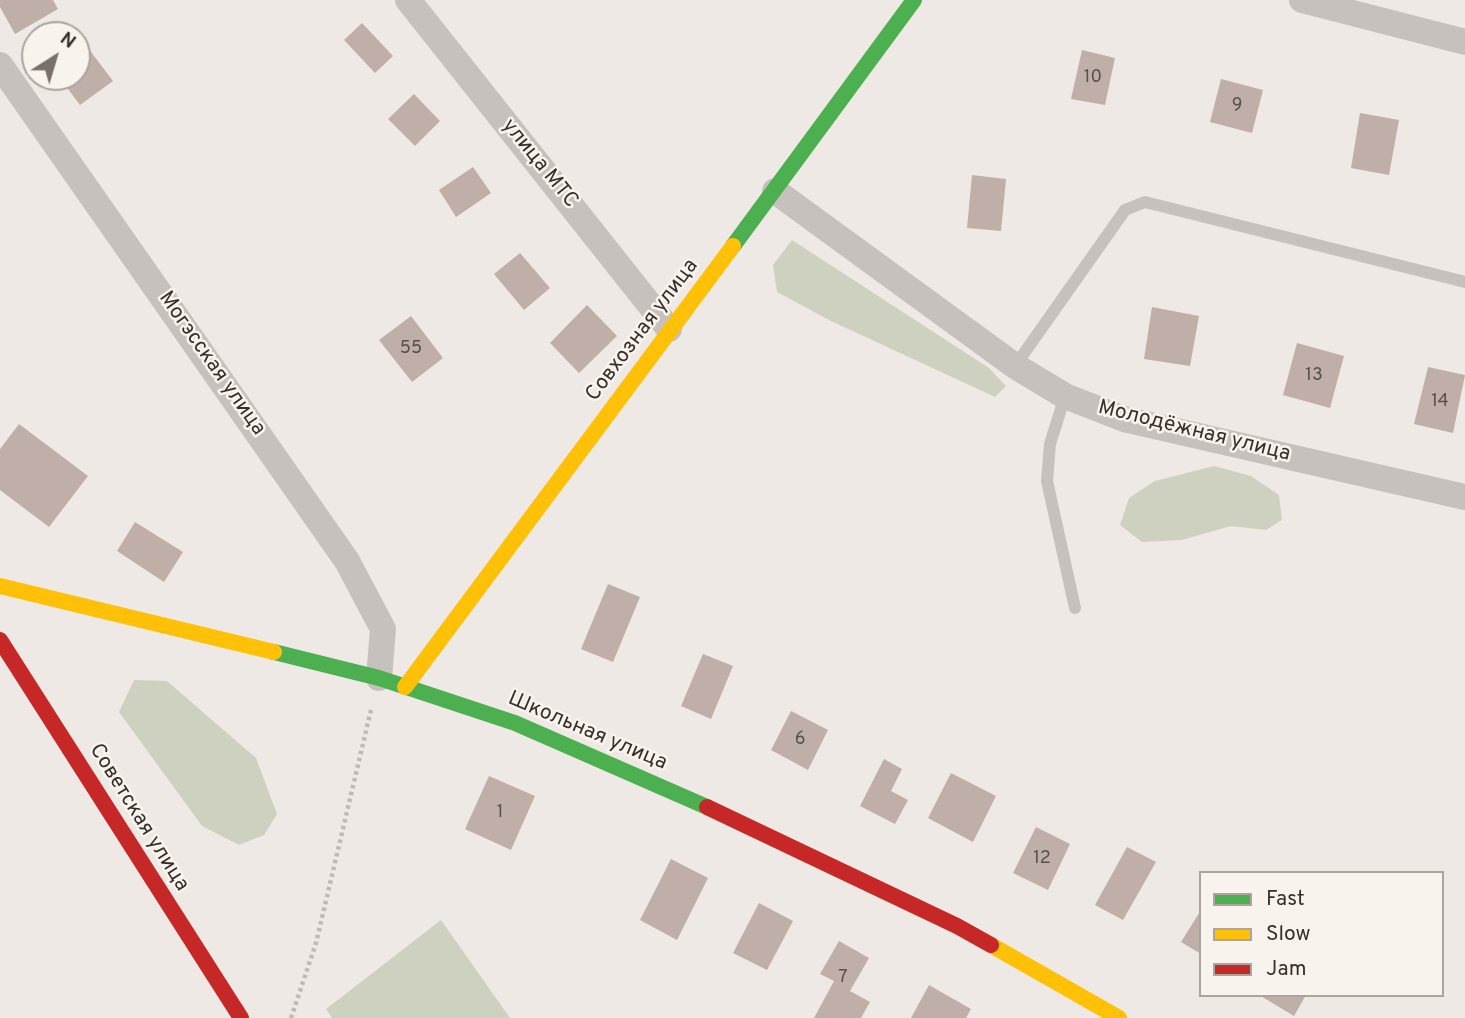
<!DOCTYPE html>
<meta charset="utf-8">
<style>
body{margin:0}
#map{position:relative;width:1465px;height:1018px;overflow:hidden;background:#eee9e4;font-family:Overpass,sans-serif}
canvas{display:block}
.legend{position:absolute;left:1199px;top:871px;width:245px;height:126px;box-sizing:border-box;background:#f9f3ed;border:2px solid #aba5a0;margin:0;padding:9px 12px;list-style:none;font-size:21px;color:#372f2c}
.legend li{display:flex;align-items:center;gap:14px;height:35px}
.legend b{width:35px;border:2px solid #aba5a0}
.north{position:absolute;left:21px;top:21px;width:70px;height:70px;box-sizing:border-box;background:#f9f3ed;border:2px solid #aba5a0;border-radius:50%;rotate:37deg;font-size:19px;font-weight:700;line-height:28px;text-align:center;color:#372f2c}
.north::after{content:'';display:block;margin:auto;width:24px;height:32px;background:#77706c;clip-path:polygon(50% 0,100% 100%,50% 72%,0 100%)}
</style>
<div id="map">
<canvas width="1465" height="1018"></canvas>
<ul class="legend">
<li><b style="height:9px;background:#4caf50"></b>Fast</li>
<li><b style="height:9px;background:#ffc107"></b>Slow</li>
<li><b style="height:9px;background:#c62828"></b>Jam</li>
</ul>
<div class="north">N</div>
</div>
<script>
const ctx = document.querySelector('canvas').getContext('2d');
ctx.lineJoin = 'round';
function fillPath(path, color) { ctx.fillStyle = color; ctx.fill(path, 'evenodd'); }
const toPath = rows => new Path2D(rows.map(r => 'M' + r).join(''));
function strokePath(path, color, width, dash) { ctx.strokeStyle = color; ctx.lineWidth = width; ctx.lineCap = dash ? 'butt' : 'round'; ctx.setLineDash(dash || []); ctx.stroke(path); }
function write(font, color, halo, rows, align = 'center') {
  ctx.font = font + ' Overpass,sans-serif'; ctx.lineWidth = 5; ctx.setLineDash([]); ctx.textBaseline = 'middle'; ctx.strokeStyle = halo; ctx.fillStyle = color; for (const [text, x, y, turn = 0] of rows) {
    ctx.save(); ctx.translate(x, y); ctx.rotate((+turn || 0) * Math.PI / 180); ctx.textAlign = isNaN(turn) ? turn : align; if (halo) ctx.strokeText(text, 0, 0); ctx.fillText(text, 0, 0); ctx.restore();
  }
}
fillPath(toPath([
 [792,240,989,368,1006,386,995,397,831,321,777,292,773,265],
 [1214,466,1251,476,1279,495,1282,520,1266,530,1231,526,1182,540,1142,542,1120,525,1129,498,1155,481],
 [134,680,167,681,256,758,277,814,264,835,239,845,202,826,119,712],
 [441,920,510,1018,332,1018,326,1009]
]), '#cfd1c0');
fillPath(toPath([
 [0,0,53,0,58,9,15,34,0,7],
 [362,23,393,56,375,73,344,40],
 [85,44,113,81,80,105,59,77,77,77,77,50],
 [1082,50,1115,58,1105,105,1071,99],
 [1221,79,1263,90,1252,133,1210,122],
 [414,94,440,121,415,146,388,119],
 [1360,113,1399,120,1389,175,1351,168],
 [473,167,491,193,456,217,439,190],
 [972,175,1006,179,1001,231,967,228],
 [520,253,550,288,524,310,494,274],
 [587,305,617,336,579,373,550,343],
 [1152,307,1199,316,1190,366,1144,359],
 [411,316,443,358,412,382,379,340],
 [1297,343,1344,356,1330,408,1283,395],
 [1428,367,1465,375,1453,433,1414,424],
 [19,424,88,476,49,527,0,490,0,449],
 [135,522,183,552,164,582,117,551],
 [608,584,640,597,613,662,581,649],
 [703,654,733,666,711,719,681,706],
 [791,711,828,730,808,770,771,750],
 [884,759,902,769,891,791,908,800,895,824,860,806],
 [951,773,996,796,973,842,928,818],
 [489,776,535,796,511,850,465,829],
 [1036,827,1070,844,1048,890,1013,873],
 [1127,847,1156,862,1123,920,1095,905],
 [671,859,708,878,677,940,640,920],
 [759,903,793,921,767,970,733,953],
 [1201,910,1201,954,1181,942],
 [839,941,869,958,850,991,870,1002,861,1018,814,1018,834,981,820,974],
 [929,985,971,1009,966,1018,911,1018],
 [1259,995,1306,995,1294,1016]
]), '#bfafa8');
strokePath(toPath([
 [291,1018,316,943,371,710]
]), '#bfbab6', 4.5, [3.5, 3.5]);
strokePath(toPath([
 [1015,366,1125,210,1145,202,1465,282],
 [1065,396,1050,444,1047,481,1075,608]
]), '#c7c1bd', 12);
strokePath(toPath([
 [408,0,669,329],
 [1302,0,1465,42],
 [0,65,347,561,383,629,379,678],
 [775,191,1015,366,1065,396,1124,419,1465,497]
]), '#c7c1bd', 26);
strokePath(toPath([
 [733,246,914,0],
 [274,652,379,678,515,723,707,807]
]), '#4caf50', 16);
strokePath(toPath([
 [0,586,274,652],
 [405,687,733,246],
 [991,945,1119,1018]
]), '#ffc107', 16);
strokePath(toPath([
 [0,640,241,1018],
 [707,807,957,926,991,945]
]), '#c62828', 16);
write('18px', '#594f4b', null, [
 ["10",1093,78],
 ["9",1237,106],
 ["55",411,349],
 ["13",1314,376],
 ["14",1440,402],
 ["6",800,740],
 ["1",500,813],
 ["12",1042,859],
 ["7",843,978]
]);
write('21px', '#372f2c', '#f9f3ed', [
 ["улица МТС",539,164,51],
 ["Совхозная улица",643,331,-53],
 ["Могэсская улица",211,364,55],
 ["Молодёжная улица",1194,432,14],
 ["Школьная улица",587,732,23],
 ["Советская улица",138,818,58]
]);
</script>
